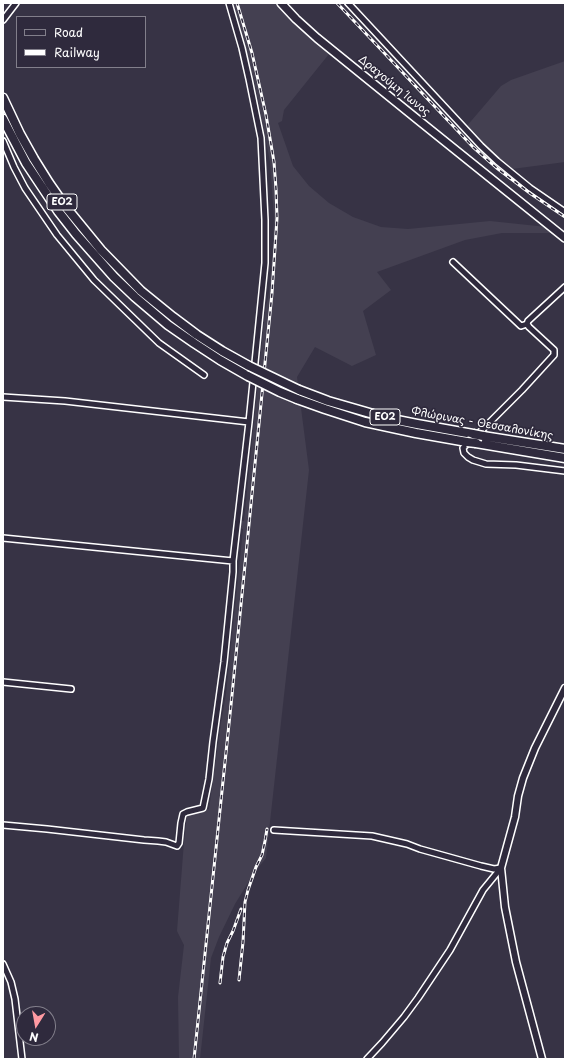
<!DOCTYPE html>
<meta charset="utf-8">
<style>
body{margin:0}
#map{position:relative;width:568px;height:1062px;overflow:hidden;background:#373345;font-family:"Playpen Sans",sans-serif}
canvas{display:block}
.frame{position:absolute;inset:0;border:4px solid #fff;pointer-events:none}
.legend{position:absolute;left:16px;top:16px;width:130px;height:52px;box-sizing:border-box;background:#2f2a3d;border:1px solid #827f8b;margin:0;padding:5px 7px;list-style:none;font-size:12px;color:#fff}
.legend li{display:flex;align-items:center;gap:8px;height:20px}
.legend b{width:20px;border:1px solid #827f8b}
.north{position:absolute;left:16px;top:1006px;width:40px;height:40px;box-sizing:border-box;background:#2f2a3d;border:1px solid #827f8b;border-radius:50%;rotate:191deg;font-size:11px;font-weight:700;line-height:16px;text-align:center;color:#fff}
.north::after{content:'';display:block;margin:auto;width:14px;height:18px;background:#ff9aa2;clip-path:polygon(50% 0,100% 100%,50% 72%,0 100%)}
</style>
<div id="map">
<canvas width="568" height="1062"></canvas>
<div class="frame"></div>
<ul class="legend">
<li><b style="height:5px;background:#2f2a3d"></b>Road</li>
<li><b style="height:5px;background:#fff"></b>Railway</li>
</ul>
<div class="north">N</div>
</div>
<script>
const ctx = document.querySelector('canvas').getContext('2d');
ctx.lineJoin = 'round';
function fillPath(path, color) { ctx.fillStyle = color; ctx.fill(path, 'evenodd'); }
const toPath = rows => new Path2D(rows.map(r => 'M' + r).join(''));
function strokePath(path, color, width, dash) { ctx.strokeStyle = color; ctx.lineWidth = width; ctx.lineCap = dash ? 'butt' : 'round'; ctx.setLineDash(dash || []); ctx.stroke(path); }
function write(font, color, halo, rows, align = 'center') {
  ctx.font = font + ' "Playpen Sans",sans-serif'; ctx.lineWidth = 3.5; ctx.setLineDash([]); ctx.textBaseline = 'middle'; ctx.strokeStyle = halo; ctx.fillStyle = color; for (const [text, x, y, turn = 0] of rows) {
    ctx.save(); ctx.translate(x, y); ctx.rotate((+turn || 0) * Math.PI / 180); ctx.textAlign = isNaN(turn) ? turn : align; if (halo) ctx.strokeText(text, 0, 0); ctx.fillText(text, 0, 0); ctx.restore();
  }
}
fillPath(toPath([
 [232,3,276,3,303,31,329,54,284,110,282,121,278,123,293,166,309,186,329,203,353,217,381,227,408,229,490,221,547,227,555,233,502,233,465,240,377,272,391,290,363,311,376,355,352,366,315,347,297,377,309,470,266,858,254,873,235,904,219,937,211,958,200,1059,179,1059,178,997,184,945,177,931,184,842,187,815,209,809,221,723,226,694,243,529,240,528,241,521,244,521,265,312,269,292,273,246,274,217,270,162,254,80],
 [565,61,565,162,512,169,502,162,466,127,501,86,511,80]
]), '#444051');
const minor = toPath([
 [348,3,481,146,497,161,530,188,565,212],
 [3,20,16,3],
 [3,141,14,167,25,188,57,235,94,280,159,343,204,375],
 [453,262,521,326,527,324,528,321,565,287],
 [3,397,65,401,249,422],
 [476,436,522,390,554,355,554,350,529,327,527,324],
 [470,441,463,448,464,453,468,457,473,460,486,464,516,465,565,471],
 [3,538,233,561],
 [3,682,71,689],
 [3,825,47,829,144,840,158,841,166,842,177,846,179,843,181,823,183,814,187,812,203,808,209,779,213,742,224,662,233,572,233,561,249,422,265,263,265,220,261,138,249,79,242,48,229,3],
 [274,830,372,836,407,844,420,849,481,866,494,869,501,868],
 [3,964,11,982,15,999,22,1059],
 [367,1059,382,1043,404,1017,418,998,450,950,483,890,501,868]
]);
const tertiary = toPath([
 [542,1059,516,962,505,907,501,868,515,817,518,796,523,778,535,748,565,688]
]);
const secondary = toPath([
 [281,3,296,19,317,38,417,119,565,238]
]);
const primary = toPath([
 [3,98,20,134,34,159,49,183,65,206,101,250,141,291,173,317,197,335,222,351,249,366],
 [3,119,26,163,58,211,76,234,114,277,135,297,168,325,194,343,220,360,248,376],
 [299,390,328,401,387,418,417,424,473,434],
 [297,399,325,409,365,422,416,433,467,442],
 [483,436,565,449],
 [476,443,565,458]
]);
strokePath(minor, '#fff', 8);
strokePath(tertiary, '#fff', 9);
strokePath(secondary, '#fff', 10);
strokePath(primary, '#fff', 11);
strokePath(minor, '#2f2a3d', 5);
strokePath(tertiary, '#2f2a3d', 6);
strokePath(secondary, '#2f2a3d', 7);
strokePath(primary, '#2f2a3d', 8);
const rail = toPath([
 [337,3,473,147,498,169,531,194,565,217],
 [239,980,243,942,245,902,248,890,256,867,262,855,265,841,267,829],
 [220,983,223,957,227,943,233,931,241,909],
 [194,1059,232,695,272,293,277,218,276,189,274,162,266,115,252,53,237,3]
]);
strokePath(rail, '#fff', 3);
strokePath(rail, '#2f2a3d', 1.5, [4.5]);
const primaryBridge = toPath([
 [249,366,299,390],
 [248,376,280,392,297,399],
 [473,434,483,436],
 [467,442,476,443]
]);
strokePath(primaryBridge, '#fff', 11, []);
strokePath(primaryBridge, '#2f2a3d', 8);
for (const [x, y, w] of [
 [62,202,30],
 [385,417,30]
]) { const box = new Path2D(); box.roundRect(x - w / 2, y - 8, w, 16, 3); ctx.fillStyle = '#2f2a3d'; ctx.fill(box); strokePath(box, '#fff', 1); }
write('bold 10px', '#fff', null, [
 ["ΕΟ2",62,202],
 ["ΕΟ2",385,417]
]);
write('11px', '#fff', '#2f2a3d', [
 ["Δραγούμη Ίωνος",394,86,39],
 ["Φλώρινας - Θεσσαλονίκης",482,424,10]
]);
</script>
